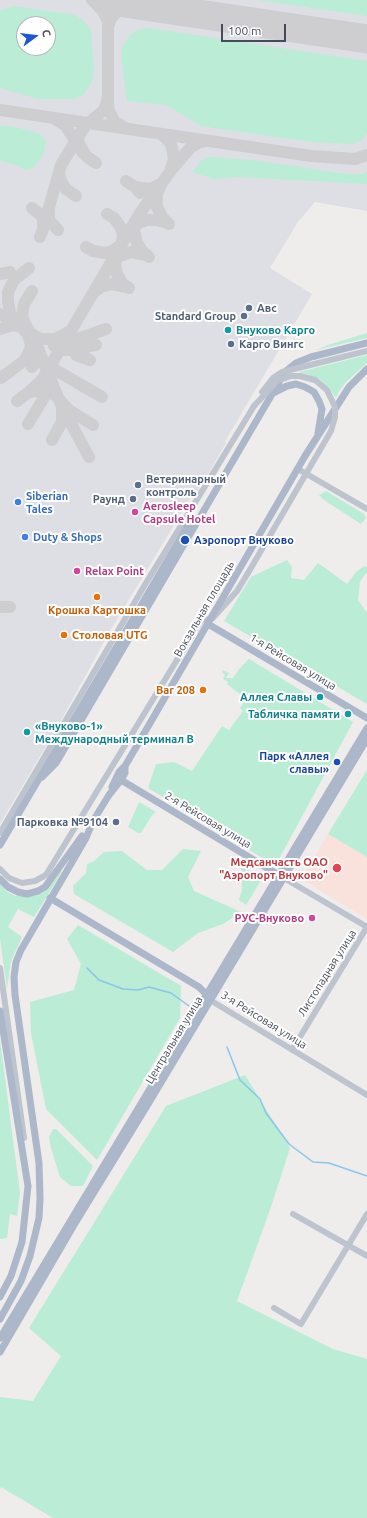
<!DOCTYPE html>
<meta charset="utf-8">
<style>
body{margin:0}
#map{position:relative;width:367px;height:1518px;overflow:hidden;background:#efecec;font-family:Ubuntu,sans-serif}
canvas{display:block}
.north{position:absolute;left:16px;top:16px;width:40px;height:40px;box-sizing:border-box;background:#fff;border:1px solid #b5b7bc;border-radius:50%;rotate:75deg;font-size:11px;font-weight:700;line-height:16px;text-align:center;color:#454c58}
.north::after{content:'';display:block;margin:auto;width:14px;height:18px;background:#2054d4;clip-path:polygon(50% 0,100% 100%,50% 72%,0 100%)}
.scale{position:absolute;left:221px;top:24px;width:65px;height:18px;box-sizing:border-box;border:2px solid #454c58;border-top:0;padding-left:5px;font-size:12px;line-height:14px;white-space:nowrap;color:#454c58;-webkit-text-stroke:3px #fff;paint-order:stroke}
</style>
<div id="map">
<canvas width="367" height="1518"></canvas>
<div class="north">С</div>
<div class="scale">100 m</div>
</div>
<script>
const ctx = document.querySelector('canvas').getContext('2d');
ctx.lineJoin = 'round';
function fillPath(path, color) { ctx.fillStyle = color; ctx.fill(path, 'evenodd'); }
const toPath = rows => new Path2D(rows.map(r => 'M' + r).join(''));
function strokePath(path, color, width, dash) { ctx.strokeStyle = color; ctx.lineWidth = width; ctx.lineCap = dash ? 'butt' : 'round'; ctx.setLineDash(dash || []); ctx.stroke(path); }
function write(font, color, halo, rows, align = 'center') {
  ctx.font = font + ' Ubuntu,sans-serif'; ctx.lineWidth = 4; ctx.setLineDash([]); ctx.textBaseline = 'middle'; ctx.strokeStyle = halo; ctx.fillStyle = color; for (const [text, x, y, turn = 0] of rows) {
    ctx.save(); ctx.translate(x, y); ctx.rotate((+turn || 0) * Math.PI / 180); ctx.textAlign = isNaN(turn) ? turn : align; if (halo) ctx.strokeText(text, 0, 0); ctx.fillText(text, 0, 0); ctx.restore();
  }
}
fillPath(toPath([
 [328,834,367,857,367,919,301,879]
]), '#f9e2db');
fillPath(toPath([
 [0,0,367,0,367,211,315,202,298,222,270,268,312,294,227,438,225,442,226,443,197,493,194,492,110,631,59,724,0,824],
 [24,24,48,24,48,48,24,48]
]), '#dedfe4');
fillPath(toPath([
 [257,0,367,0,367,16],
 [14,6,75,15,84,21,91,31,94,71,92,82,84,94,74,99,38,99,0,88,0,11],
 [24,24,48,24,48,48,24,48],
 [149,28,367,61,367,134,363,139,353,144,311,142,201,126,166,105,127,101,121,57,123,46,129,36,138,30],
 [0,126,10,126,31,131,40,134,43,137,46,142,43,155,33,168,26,170,16,165,0,161],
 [209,157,253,160,346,174,362,174,367,172,367,184,238,177,214,179,192,172,202,160],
 [367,333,367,338,316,350,328,345],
 [367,355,367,363,346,382,339,391,336,398,329,388,319,379,299,372],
 [326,491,364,514,366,518,361,524,324,500,319,495],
 [287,560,292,567,291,578,304,580,318,563,347,584,356,572,364,566,367,567,367,574,366,573,360,582,358,600,367,613,367,704,224,621,251,577],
 [249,659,353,722,279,859,269,862,148,788,156,764,174,762,192,771,222,726,229,730,243,711,240,708,246,699,227,684,228,682,223,679,225,675,222,672,223,670,229,673,226,678,233,678,239,669],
 [367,770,367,857,328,834],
 [139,802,156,812,153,814,141,833,138,833,128,827],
 [183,849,201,851,188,877,194,891,241,912,223,924,198,933,173,952,74,894,73,886,86,873,87,864,94,861,104,852,122,851,147,870,162,870],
 [241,868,249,869,251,878,263,877,246,905,239,900,242,890],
 [60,872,62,872,34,917,18,909,8,927,22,937,11,961,7,989,0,938,0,884,6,891,15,896,35,896,44,892],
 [78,925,181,986,180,1018,97,1160,46,1109,31,1033,30,1002,74,990,81,964,67,939],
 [0,1040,20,1193,17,1216,10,1214,7,1238,0,1239],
 [245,1075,290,1148,271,1207,237,1301,333,1349,367,1359,367,1518,53,1518,1,1487,0,1489,0,1397,33,1401,61,1356,29,1328,166,1106],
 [53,1129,56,1129,93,1166,83,1186,71,1186,60,1177,51,1148,49,1137]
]), '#bbecd5');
strokePath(toPath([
 [87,968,99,980,123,989,138,990,149,987,171,993,189,1006],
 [227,1047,240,1080,260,1099,266,1113,289,1144,313,1162,329,1163,367,1176]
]), '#89c6e7', 1.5);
strokePath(toPath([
 [92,0,101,7,107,19],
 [108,0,108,108,114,121,125,128],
 [108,27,111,18,118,11,134,5],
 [0,110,311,156,355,159,367,155],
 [55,119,65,125,83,153],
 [80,145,86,156,96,163],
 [172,169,190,148,198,143,206,141],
 [59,173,61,181,66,189,76,196],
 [126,181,135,187,140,193],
 [135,187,150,189,161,184,157,194,157,207,162,217,169,224],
 [32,208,43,217,43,229,40,237],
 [49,211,49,220,58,230],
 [136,222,134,230,137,243,143,252,149,257],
 [43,229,61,165,85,126,104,110,108,98],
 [131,229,139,223,147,220,157,220,167,223],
 [86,247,93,251,105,253,112,251,121,245,123,236,121,228,114,218,107,214],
 [117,254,115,265,117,274,123,284,129,288],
 [113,261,119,256,131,252,147,255],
 [0,274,10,272],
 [93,293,101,287,111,284,127,287],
 [0,314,40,339,56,339,70,331],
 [17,324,10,313,8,301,8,292,14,280,29,268],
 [0,329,13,325,21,327,27,333,31,344,30,350,25,360,1,378],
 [29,331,24,322,22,315,24,304,32,291],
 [32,334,62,407,89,457],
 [70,345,76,355,90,360],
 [54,346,61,350,72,350,96,345],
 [62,349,75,340,106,329],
 [44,361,52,368,102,397],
 [32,367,38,359,39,350],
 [29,392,42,380,140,213,170,172,174,159,172,148,170,142,161,134],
 [17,401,29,392,45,390,55,395,69,410,93,425],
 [28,424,48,391,50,383],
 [52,440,62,422,62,408],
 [0,607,10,607]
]), '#ceced1', 12);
strokePath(toPath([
 [104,0,367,39]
]), '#ceced1', 29);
strokePath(toPath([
 [298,469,367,509],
 [213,618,237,591,248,573],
 [0,833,143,588,254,406],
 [0,869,9,878,22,883,35,881,46,875,197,627,202,620,211,619],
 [284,878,367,927],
 [0,968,24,1138],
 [210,1000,367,1095],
 [292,1050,367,927],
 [293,1214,367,1256],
 [274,1308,301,1324,367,1214]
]), '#bdc4ce', 6);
strokePath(toPath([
 [273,393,287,386,296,384,305,387,314,392,319,401,322,409,318,433],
 [208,624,367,718],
 [42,777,56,763,285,372,296,363,311,357,367,343],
 [121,780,282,877],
 [112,787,119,772,125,766,135,749,305,456,349,387,367,369],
 [0,845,189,524],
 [0,879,8,887,18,892,27,894,38,891,45,887,82,836],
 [50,898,199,987,209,997],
 [0,1011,28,1186,22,1242,11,1276,0,1297],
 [0,1319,21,1281,30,1256,39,1218,40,1199,39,1163,15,995,14,977,16,962,21,950,86,838,93,821,109,795,121,780,125,773,125,766],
 [0,1338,367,728],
 [0,1352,74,1225,147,1106,367,739]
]), '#acb7ca', 7);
strokePath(toPath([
 [262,392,273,378,282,372,367,351],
 [248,573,331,431,335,417,335,407,327,390,315,380,300,376,291,376,277,381,254,406]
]), '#bdc4ce', 6);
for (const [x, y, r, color] of [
 [249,308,4,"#5c6f8a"],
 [244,316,4,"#5c6f8a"],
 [228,330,4,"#0f9aa8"],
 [231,344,4,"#5c6f8a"],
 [138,485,4,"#5c6f8a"],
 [133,499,4,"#5c6f8a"],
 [18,502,4,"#3f7fe0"],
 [135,512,4,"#d1479c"],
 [25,537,4,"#3f7fe0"],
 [185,540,5,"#1a4fb4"],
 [77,571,4,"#d1479c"],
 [97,597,4,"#e8710a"],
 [64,635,4,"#e8710a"],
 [203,690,4,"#e8710a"],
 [320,697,4,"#0f9aa8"],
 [348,714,4,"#0f9aa8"],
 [27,732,4,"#0f9aa8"],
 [337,762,4,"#1a4fb4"],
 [116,822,4,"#5c6f8a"],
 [337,868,5,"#e0444e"],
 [312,918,4,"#d1479c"]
]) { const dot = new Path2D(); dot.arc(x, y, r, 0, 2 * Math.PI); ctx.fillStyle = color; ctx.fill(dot); strokePath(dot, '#fff', 1.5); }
write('bold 11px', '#4e5e75', '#fff', [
 ["Авс",257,308],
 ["Standard Group",236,316,"right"],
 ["Карго Вингс",239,344],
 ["Ветеринарный",146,479],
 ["контроль",146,492],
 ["Раунд",125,499,"right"],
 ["Парковка №9104",108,822,"right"]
], 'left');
write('bold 11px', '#0d838f', '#fff', [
 ["Внуково Карго",236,330],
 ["Аллея Славы",312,697,"right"],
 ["Табличка памяти",340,714,"right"],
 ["«Внуково-1»",35,726],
 ["Международный терминал B",35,739]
], 'left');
write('bold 11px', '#366cbe', '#fff', [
 ["Siberian",26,496],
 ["Tales",26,509],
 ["Duty & Shops",33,537]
], 'left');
write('bold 11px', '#b23c85', '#fff', [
 ["Aerosleep",143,506],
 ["Capsule Hotel",143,519],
 ["Relax Point",85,571],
 ["РУС-Внуково",304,918,"right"]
], 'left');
write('bold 11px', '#164399', '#fff', [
 ["Аэропорт Внуково",194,540],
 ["Парк «Аллея",329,756,"right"],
 ["славы»",329,769,"right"]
], 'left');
write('11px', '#454c58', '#fff', [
 ["Вокзальная площадь",204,609,-60],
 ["1-я Рейсовая улица",293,662,31],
 ["2-я Рейсовая улица",208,820,31],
 ["Листопадная улица",327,973,-58],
 ["3-я Рейсовая улица",264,1020,32],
 ["Центральная улица",174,1040,-59]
]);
write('bold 11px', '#c56008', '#fff', [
 ["Крошка Картошка",97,610],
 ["Столовая UTG",72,635,"left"],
 ["Bar 208",195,690,"right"]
]);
write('bold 11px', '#be3a42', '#fff', [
 ["Медсанчасть ОАО",328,862],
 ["\"Аэропорт Внуково\"",328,875]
], 'right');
</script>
